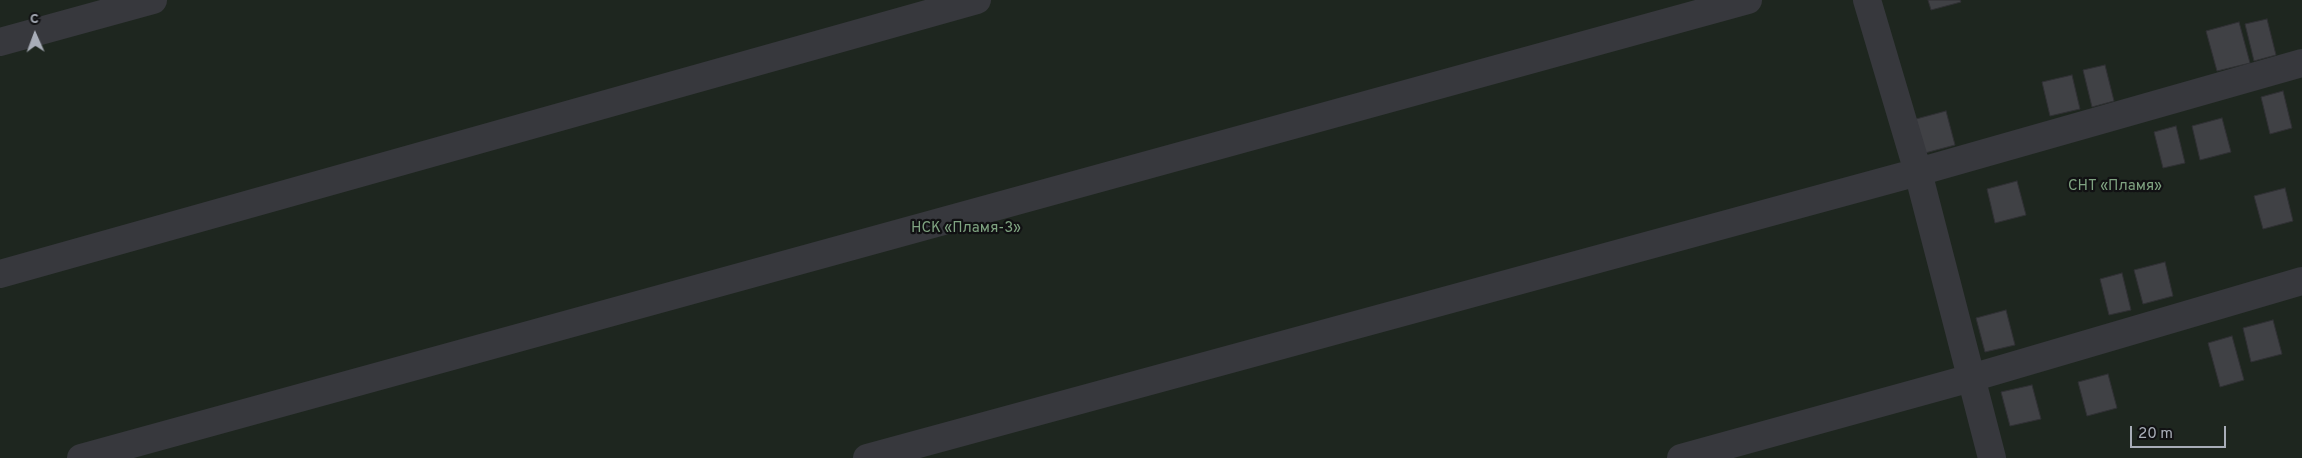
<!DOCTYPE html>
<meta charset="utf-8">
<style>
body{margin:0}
#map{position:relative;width:2302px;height:458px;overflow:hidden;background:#161618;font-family:Overpass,sans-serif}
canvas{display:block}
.north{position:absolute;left:10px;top:10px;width:50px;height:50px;-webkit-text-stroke:4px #111113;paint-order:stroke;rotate:358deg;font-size:14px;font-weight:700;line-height:20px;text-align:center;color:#a8adb8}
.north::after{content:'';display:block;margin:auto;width:18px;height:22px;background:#a8adb8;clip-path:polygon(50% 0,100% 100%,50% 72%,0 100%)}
.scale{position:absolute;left:2130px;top:426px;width:96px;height:22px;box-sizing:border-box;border:2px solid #a8adb8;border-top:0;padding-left:6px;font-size:15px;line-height:18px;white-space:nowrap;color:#a8adb8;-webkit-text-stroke:4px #111113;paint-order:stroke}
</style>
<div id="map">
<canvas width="2302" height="458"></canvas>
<div class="north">С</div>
<div class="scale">20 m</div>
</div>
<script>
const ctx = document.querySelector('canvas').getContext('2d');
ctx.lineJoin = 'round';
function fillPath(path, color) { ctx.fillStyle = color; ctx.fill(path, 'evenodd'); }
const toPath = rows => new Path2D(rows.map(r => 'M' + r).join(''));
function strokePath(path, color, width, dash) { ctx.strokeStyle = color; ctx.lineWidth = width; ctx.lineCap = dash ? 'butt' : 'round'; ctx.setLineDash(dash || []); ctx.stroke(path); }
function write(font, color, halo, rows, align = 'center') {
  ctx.font = font + ' Overpass,sans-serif'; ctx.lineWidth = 4.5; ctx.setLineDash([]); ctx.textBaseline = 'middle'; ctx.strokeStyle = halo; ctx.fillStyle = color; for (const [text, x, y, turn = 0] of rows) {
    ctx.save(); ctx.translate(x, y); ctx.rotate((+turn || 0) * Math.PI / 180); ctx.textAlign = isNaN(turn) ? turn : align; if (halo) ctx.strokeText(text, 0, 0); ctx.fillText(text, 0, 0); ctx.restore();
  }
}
fillPath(toPath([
 [0,0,2302,0,2302,458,0,458]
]), '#1e261f');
const building = toPath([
 [1928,0,1960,0,1961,2,1931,10,1928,0],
 [2267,19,2276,55,2254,61,2245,24,2267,19],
 [2239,22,2250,63,2217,71,2206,31,2239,22],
 [2105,65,2114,101,2092,107,2083,70,2105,65],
 [2072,75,2080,109,2050,116,2042,82,2072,75],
 [2283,91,2292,128,2270,134,2261,97,2283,91],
 [1946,111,1955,145,1925,153,1916,119,1946,111],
 [2222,118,2231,152,2200,160,2192,126,2222,118],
 [2176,126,2185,163,2163,168,2154,132,2176,126],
 [2017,181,2026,215,1995,223,1987,189,2017,181],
 [2285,188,2293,221,2263,229,2254,196,2285,188],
 [2165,262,2173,296,2143,304,2134,270,2165,262],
 [2122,273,2131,310,2109,315,2100,279,2122,273],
 [2006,310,2015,345,1985,352,1976,318,2006,310],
 [2273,320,2282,354,2251,362,2243,328,2273,320],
 [2232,336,2244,380,2220,387,2208,343,2232,336],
 [2108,374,2117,408,2087,416,2078,382,2108,374],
 [2032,385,2041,419,2010,426,2001,392,2032,385]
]);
fillPath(building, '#404145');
strokePath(building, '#303034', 1);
strokePath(toPath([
 [1867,0,1918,172,1992,458],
 [0,42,153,0],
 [0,274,977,0],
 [81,458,1748,0],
 [867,458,1918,172,2302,63],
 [1681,458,1971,378,2302,281]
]), '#37383d', 28);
write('15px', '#7fa381', '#111113', [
 ["СНТ «Пламя»",2115,187],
 ["НСК «Пламя-3»",966,229]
]);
</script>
